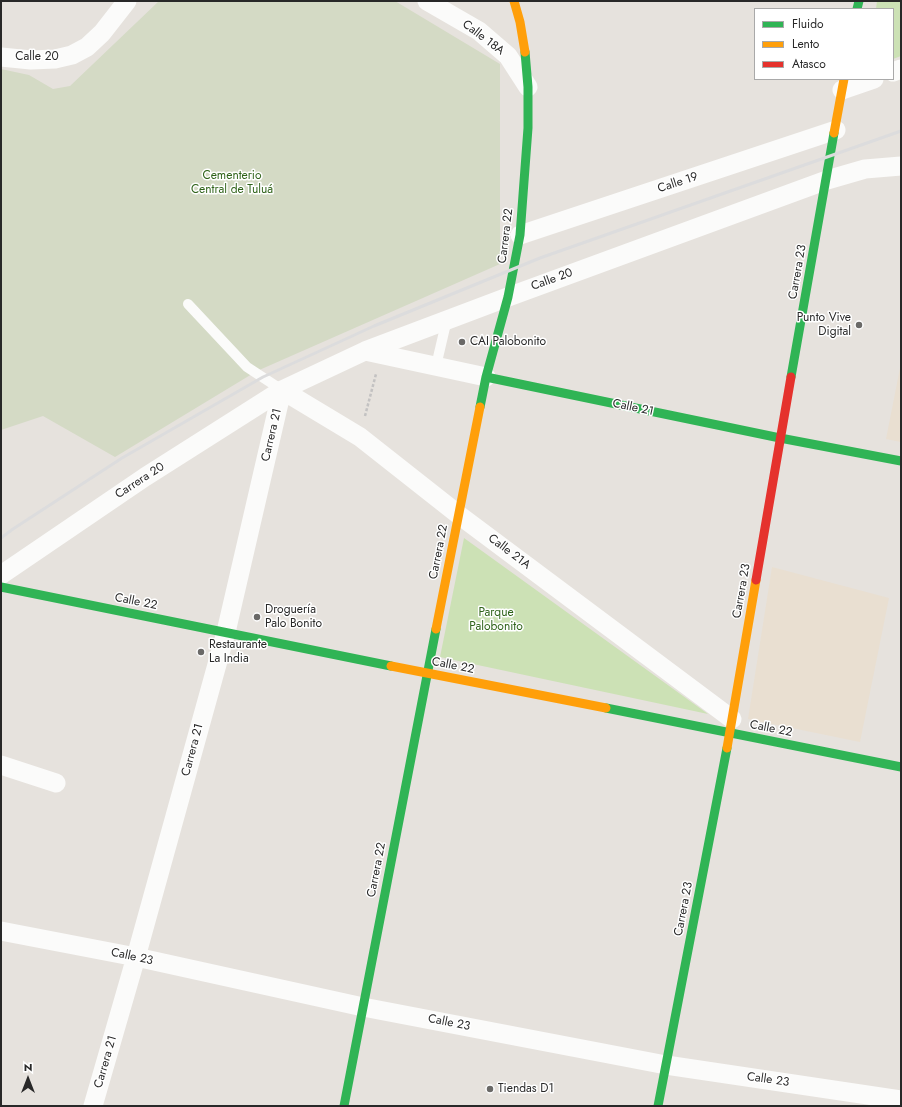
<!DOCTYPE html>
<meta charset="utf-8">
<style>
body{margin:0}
#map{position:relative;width:902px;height:1107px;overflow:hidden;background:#e6e2dd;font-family:Jost,sans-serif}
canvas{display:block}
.frame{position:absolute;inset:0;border:2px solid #282828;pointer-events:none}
.legend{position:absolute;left:754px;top:8px;width:140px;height:72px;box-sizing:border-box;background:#fff;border:1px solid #a9a9a9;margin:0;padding:5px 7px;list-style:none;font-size:12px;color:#282828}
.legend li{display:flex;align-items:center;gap:8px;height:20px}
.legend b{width:20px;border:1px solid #a9a9a9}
.north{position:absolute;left:8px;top:1059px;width:40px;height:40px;-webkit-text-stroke:3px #fff;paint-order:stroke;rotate:0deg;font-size:11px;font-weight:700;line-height:16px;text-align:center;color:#282828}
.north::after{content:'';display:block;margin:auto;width:14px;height:18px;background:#282828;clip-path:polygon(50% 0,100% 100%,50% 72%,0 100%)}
</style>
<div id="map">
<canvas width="902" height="1107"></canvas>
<div class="frame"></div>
<ul class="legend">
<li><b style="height:5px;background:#30b455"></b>Fluido</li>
<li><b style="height:5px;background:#ff9f0a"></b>Lento</li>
<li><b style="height:5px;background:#e5322d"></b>Atasco</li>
</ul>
<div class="north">N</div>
</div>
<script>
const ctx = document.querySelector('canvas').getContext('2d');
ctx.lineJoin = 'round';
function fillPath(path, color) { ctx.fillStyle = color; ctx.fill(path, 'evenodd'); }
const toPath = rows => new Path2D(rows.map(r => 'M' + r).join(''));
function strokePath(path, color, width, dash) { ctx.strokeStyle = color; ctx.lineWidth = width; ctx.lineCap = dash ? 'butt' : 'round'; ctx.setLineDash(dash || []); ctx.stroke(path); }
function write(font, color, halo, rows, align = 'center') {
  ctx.font = font + ' Jost,sans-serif'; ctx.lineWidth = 3; ctx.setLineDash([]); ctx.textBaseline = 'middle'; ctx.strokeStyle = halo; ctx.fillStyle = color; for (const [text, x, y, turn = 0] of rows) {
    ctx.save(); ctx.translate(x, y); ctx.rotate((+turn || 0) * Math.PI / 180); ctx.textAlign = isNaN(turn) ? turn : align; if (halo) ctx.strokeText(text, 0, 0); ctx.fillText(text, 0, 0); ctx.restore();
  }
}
fillPath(toPath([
 [901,363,901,442,886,439],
 [772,567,889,598,860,742,748,719]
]), '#e9dfd1');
fillPath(toPath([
 [877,1,901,1,901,56,893,59,893,9,876,9],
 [464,538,708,714,440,657]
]), '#cce1b5');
fillPath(toPath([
 [159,1,395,1,500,64,500,264,257,371,115,457,43,416,1,430,1,69,29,75,53,89,70,86]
]), '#d4dac5');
strokePath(toPath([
 [365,416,376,374]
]), '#c3c2c2', 2.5, [3, 2]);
strokePath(toPath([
 [188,304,247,367,282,390],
 [436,366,447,319]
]), '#fbfbfa', 10);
strokePath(toPath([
 [427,1,479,31,508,56,528,87],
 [1,57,31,60,55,59,72,55,87,47,102,33,127,1],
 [893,72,901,69],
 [842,90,874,79],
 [520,235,836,130],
 [365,351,486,377],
 [282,390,360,437,459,515,732,719],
 [1,575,145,477,282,390,365,351,508,297,827,180,865,169,901,166],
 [1,765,56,783],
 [1,931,136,957,363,1007,666,1065,901,1100],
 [93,1106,136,957,226,632,282,390]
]), '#fbfbfa', 19);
strokePath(toPath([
 [857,9,859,1],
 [486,377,780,438,901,461],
 [791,377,834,133],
 [480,407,486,377,508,297,520,235,528,128,528,87,525,52],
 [1,587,391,666],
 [606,708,901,767],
 [344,1106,436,629],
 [658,1106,727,748]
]), '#30b455', 9);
strokePath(toPath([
 [514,1,520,22,525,52],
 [834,133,844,79],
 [436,629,480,407],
 [391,666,606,708],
 [727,748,756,580]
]), '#ff9f0a', 9);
strokePath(toPath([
 [756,580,791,377]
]), '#e5322d', 9);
strokePath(toPath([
 [1,538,13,529,122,458,263,377,374,326,540,258,901,131]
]), '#dcdcdd', 3);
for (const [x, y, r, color] of [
 [859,325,4,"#6a6967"],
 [462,342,4,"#6a6967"],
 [257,617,4,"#6a6967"],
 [201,652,4,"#6a6967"],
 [490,1089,4,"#6a6967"]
]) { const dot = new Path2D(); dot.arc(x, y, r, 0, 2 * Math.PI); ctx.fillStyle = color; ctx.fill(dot); strokePath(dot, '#fff', 1.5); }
write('12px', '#282828', '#fff', [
 ["Calle 18A",483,38,37],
 ["Calle 20",37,57],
 ["Calle 19",678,183,-18],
 ["Carrera 22",506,236,-83],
 ["Carrera 23",798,272,-80],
 ["Calle 20",552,280,-20],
 ["Calle 21",633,408,12],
 ["Carrera 21",272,435,-77],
 ["Carrera 20",140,481,-33],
 ["Carrera 22",439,552,-79],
 ["Calle 21A",509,552,37],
 ["Carrera 23",742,591,-80],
 ["Calle 22",136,602,11],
 ["Calle 22",453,666,11],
 ["Calle 22",771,729,11],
 ["Carrera 21",193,750,-75],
 ["Carrera 22",377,870,-79],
 ["Carrera 23",684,909,-79],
 ["Calle 23",132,957,12],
 ["Calle 23",449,1023,11],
 ["Carrera 21",106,1062,-74],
 ["Calle 23",768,1080,8]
]);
write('12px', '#2f631a', '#fff', [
 ["Cementerio",232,176],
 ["Central de Tuluá",232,190],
 ["Parque",496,613],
 ["Palobonito",496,627]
]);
write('12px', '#282828', '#fff', [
 ["Punto Vive",851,318,"right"],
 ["Digital",851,332,"right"],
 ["CAI Palobonito",470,342],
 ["Droguería",265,610],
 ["Palo Bonito",265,624],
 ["Restaurante",209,645],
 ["La India",209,659],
 ["Tiendas D1",498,1089]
], 'left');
</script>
